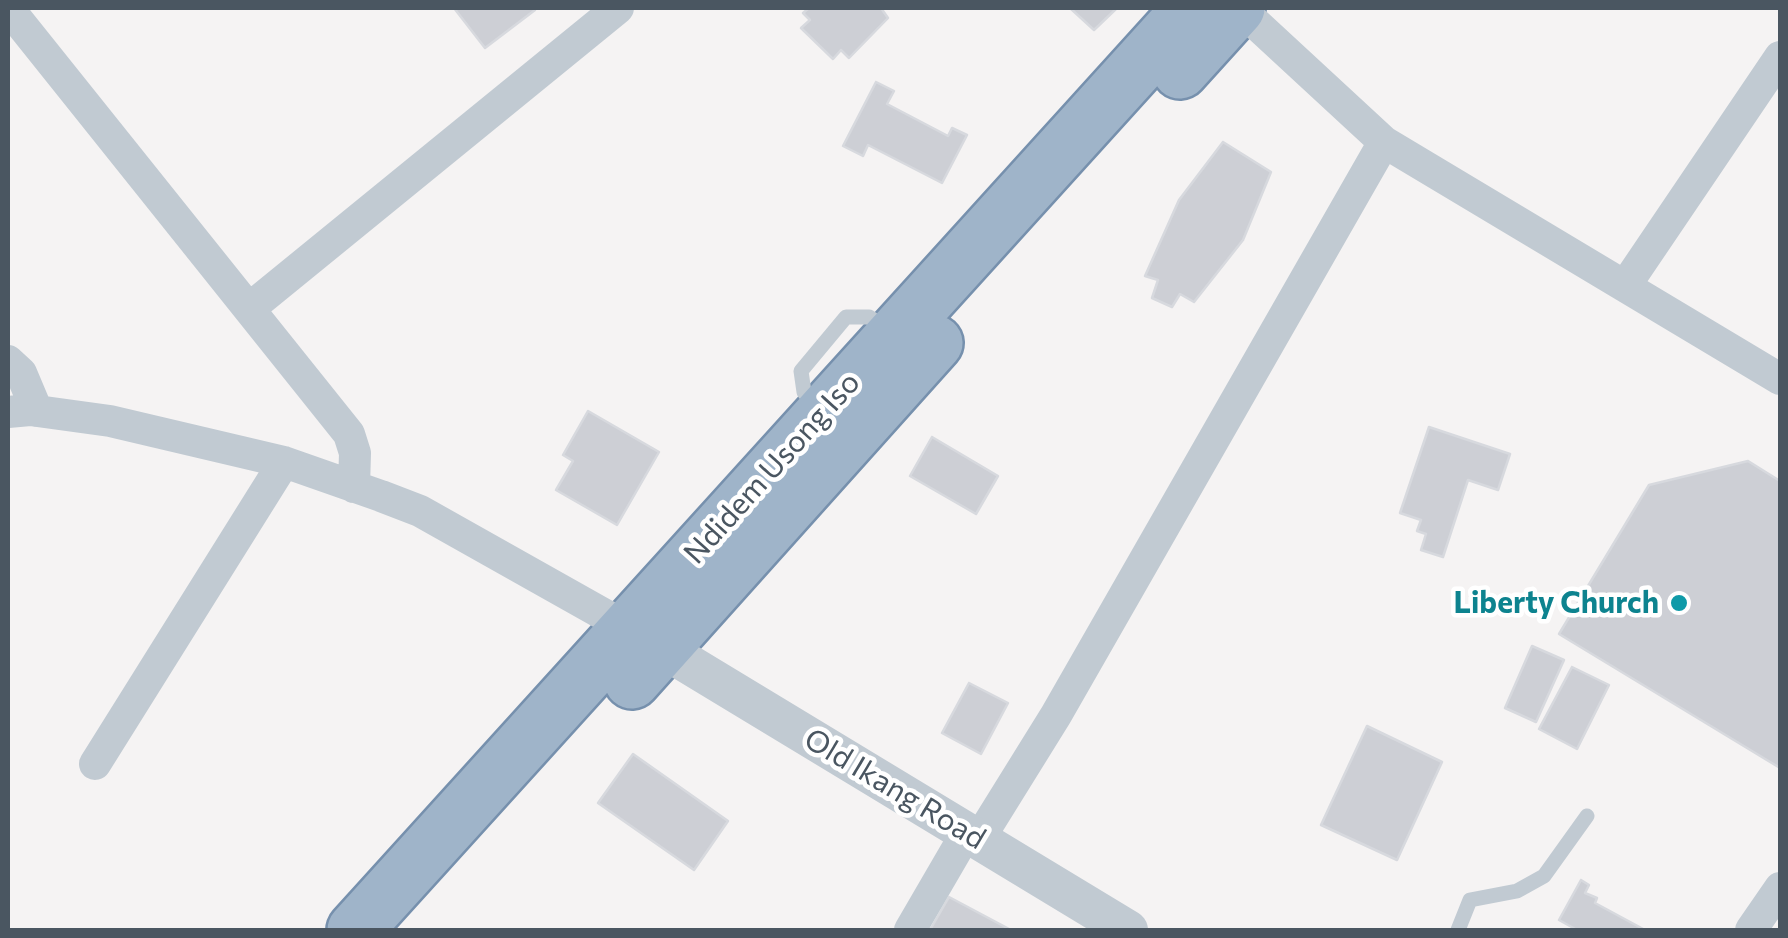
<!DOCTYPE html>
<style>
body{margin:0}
#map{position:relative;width:1788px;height:938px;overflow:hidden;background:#f5f3f3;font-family:Commissioner,sans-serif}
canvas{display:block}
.frame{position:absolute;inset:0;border:10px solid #4a5661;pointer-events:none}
</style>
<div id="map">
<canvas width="1788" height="938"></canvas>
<div class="frame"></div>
</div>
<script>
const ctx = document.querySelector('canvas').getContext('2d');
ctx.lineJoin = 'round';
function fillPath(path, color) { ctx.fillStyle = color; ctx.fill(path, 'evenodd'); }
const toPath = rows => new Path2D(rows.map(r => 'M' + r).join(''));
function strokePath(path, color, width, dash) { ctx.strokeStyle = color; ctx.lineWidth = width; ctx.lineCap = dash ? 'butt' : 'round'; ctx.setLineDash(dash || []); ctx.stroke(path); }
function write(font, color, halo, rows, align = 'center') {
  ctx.font = font + ' Commissioner,sans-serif'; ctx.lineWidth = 9; ctx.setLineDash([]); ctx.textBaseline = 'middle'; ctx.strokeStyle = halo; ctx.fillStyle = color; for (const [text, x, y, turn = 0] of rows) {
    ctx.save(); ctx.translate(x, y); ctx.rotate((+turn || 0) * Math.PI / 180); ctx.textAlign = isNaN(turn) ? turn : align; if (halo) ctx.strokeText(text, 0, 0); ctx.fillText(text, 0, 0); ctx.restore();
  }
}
const building = toPath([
 [454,8,532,8,535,10,485,48,454,8],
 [809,8,881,8,888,18,849,58,841,50,833,59,801,28,810,20,803,13,809,8],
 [1070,8,1117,8,1094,30,1070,8],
 [876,82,894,91,887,104,948,136,952,128,967,135,942,183,868,145,863,156,843,146,876,82],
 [1223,142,1271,172,1243,240,1194,302,1180,294,1172,307,1152,298,1158,280,1145,276,1179,200,1223,142],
 [588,411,659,452,617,525,556,490,573,461,563,455,588,411],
 [1429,427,1510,454,1498,490,1468,480,1443,557,1421,550,1426,534,1417,531,1421,520,1400,513,1429,427],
 [932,437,998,476,976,514,910,476,932,437],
 [1748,461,1780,481,1780,768,1559,634,1649,485,1748,461],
 [1532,646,1564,660,1536,722,1505,708,1532,646],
 [1572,667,1609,685,1577,749,1539,729,1572,667],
 [969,683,1008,703,981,754,942,733,969,683],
 [1367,726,1442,762,1397,860,1321,825,1367,726],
 [633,754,728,821,694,870,598,803,633,754],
 [1581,880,1589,885,1585,893,1597,898,1595,903,1645,930,1577,930,1559,920,1581,880],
 [949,897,1011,930,930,930,949,897]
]);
fillPath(building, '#cdcfd5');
strokePath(building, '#d7d9de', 2.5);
const trunk = toPath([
 [1180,71,1237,8],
 [632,681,935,343],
 [355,930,1191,8]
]);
strokePath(trunk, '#7690ad', 60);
strokePath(toPath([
 [815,406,804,392,801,371,846,317,869,317,886,329],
 [1458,930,1470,900,1517,891,1544,876,1587,816]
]), '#c1cad2', 15);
strokePath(toPath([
 [8,8,349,434,355,453,354,487],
 [1239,8,1384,142,1780,379],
 [1625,286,1780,57],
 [250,308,618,8],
 [8,361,21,373,37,411],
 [8,412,30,410,110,421,284,462,381,496,420,511,628,628],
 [95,764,284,462],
 [979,839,1056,715,1384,142],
 [910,930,967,832],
 [1751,930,1780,888]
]), '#c1cad2', 32);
strokePath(toPath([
 [662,648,1128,930]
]), '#c1cad2', 40);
strokePath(trunk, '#9fb4c9', 55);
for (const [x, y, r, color] of [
 [1679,603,10,"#0f9aa8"]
]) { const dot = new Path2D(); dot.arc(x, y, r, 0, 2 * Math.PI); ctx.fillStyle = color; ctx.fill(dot); strokePath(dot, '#fff', 4); }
write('30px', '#4a5661', '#fff', [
 ["Ndidem Usong Iso",772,468,-48],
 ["Old Ikang Road",895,789,31]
]);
write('bold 30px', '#0d838f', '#fff', [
 ["Liberty Church",1659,603]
], 'right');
</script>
